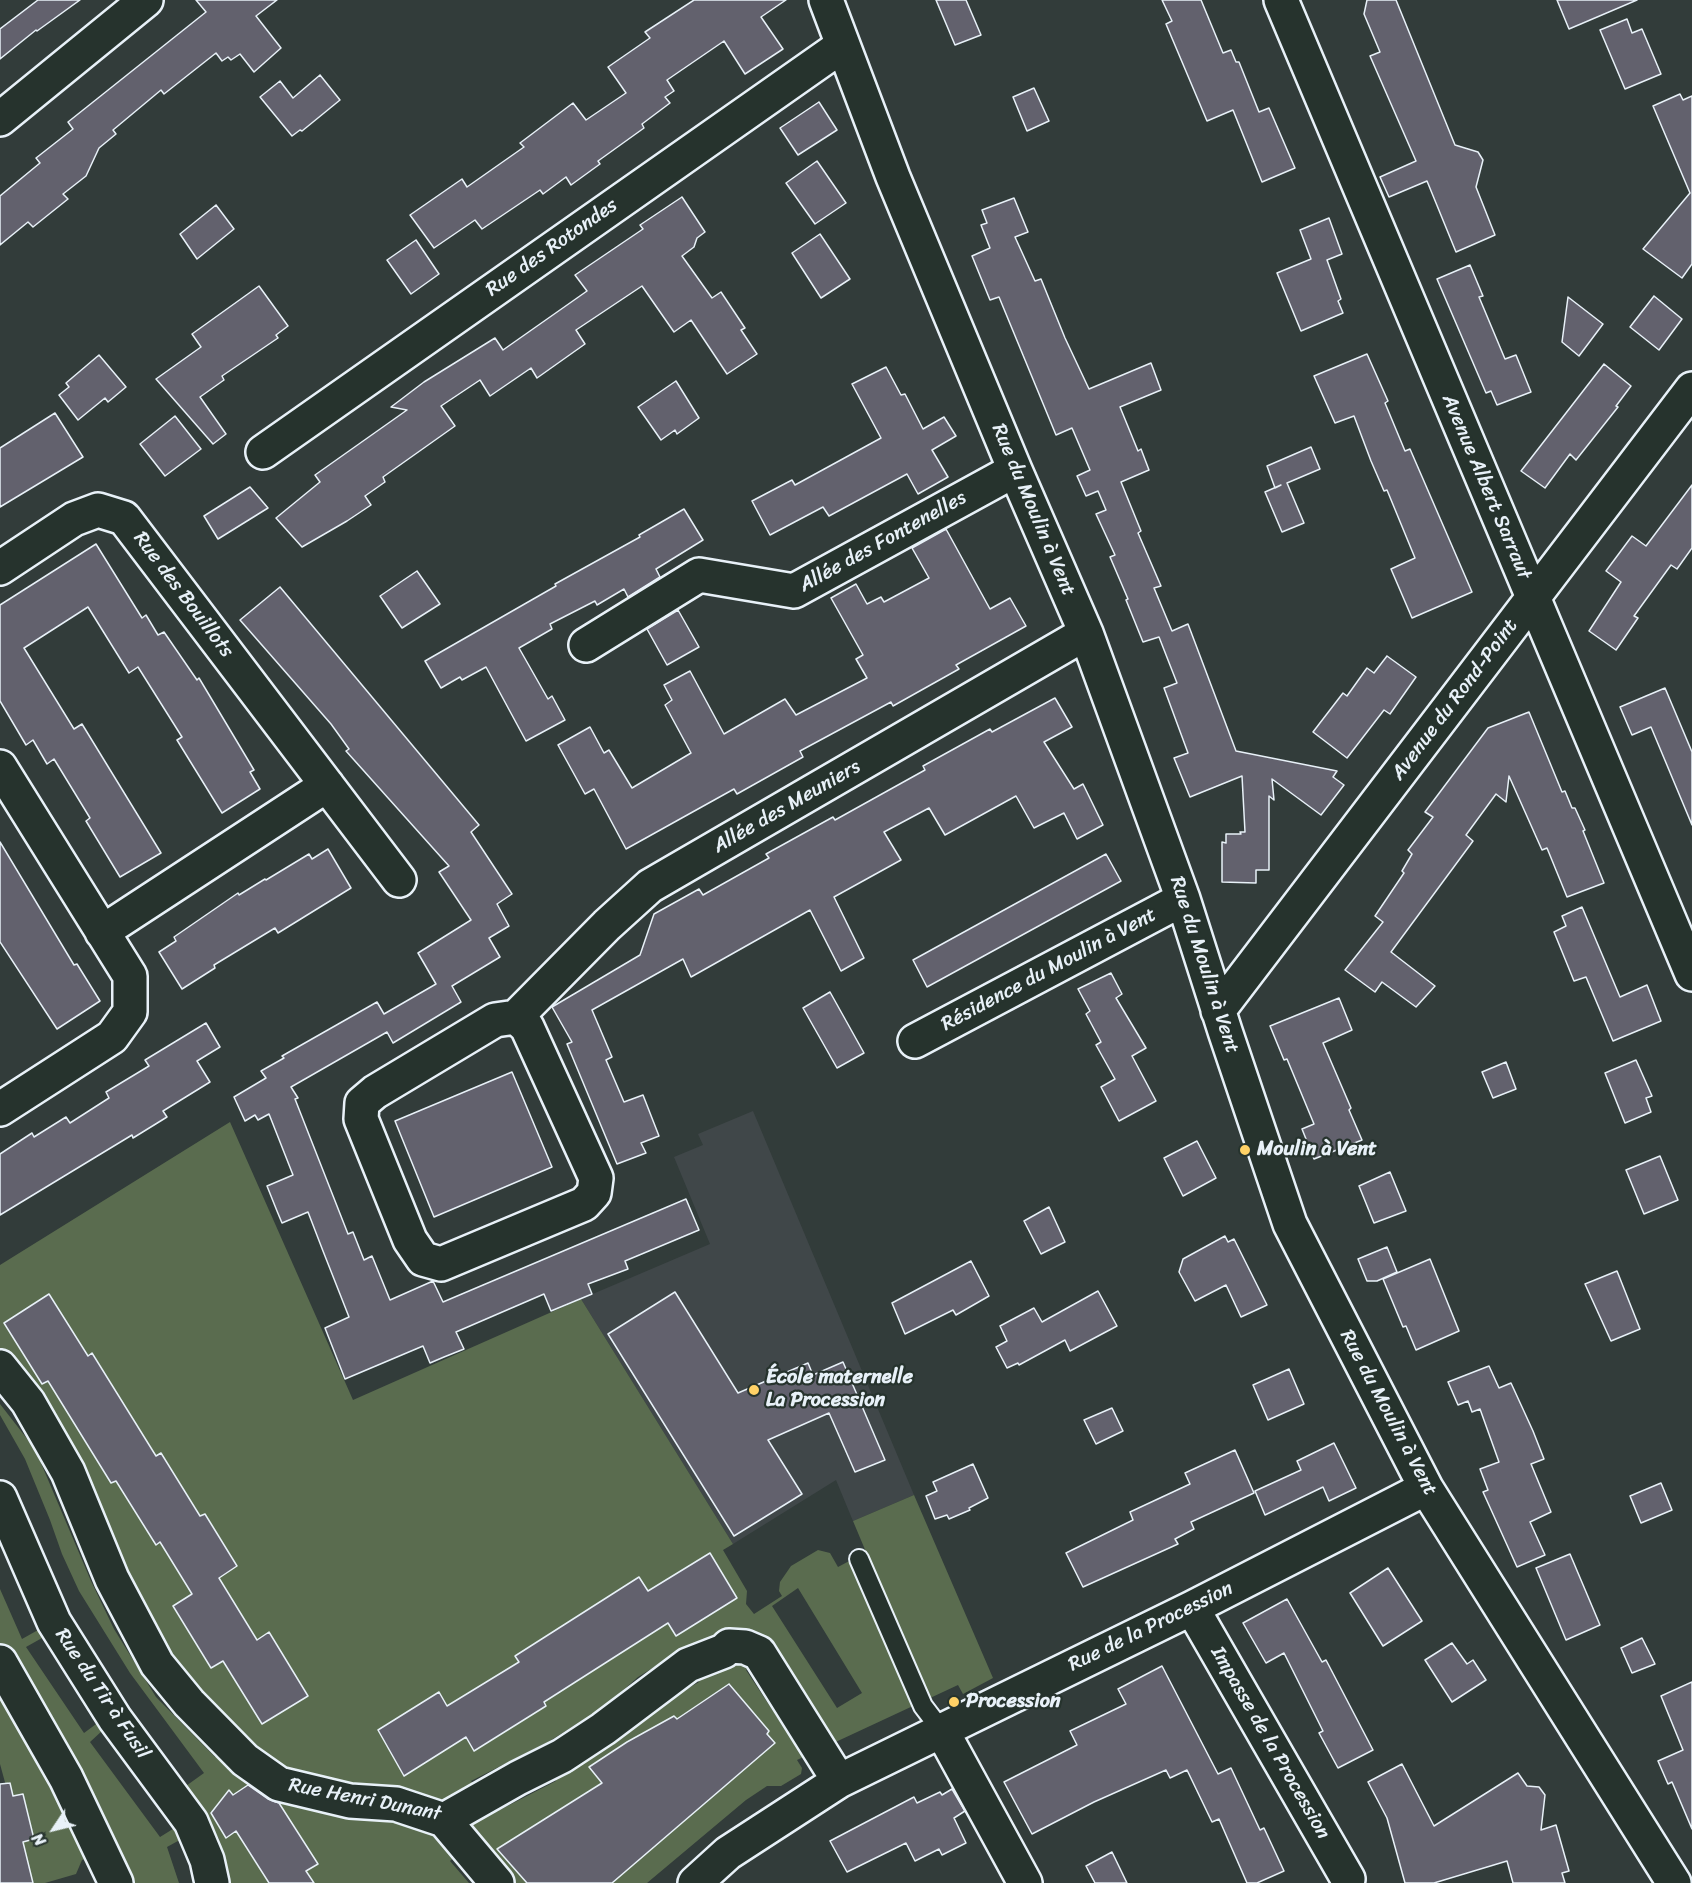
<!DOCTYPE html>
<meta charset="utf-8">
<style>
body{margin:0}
#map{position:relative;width:1692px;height:1883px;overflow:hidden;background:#323c3a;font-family:Sriracha,sans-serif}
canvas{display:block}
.north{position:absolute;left:24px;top:1799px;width:60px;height:60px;-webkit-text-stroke:4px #26332d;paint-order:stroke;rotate:235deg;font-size:16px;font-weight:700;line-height:24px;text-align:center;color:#e8f1f8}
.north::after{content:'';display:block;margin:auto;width:21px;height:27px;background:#e8f1f8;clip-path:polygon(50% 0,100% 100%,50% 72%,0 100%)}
</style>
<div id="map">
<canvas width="1692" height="1883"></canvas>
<div class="north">N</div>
</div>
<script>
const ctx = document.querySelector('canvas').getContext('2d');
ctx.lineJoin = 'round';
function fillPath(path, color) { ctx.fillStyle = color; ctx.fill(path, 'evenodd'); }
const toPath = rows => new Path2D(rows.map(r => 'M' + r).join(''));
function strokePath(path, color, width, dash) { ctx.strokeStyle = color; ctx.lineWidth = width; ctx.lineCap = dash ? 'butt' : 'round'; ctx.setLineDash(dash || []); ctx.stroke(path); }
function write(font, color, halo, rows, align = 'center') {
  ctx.font = font + ' Sriracha,sans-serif'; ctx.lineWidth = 4.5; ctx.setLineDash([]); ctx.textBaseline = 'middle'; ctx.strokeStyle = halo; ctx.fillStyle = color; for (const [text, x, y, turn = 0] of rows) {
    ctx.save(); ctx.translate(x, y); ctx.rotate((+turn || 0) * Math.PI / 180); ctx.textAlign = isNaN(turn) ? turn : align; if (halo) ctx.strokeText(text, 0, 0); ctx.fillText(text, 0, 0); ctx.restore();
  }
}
fillPath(toPath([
 [753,1111,914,1495,853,1521,836,1480,733,1544,581,1299,710,1244,674,1157,703,1145,698,1134]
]), '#404749');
fillPath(toPath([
 [230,1122,353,1400,581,1299,733,1544,723,1550,747,1591,746,1604,754,1614,782,1596,779,1591,780,1582,791,1566,818,1550,830,1553,838,1567,866,1552,853,1521,914,1495,993,1678,963,1694,958,1685,797,1760,802,1768,801,1774,781,1786,767,1786,746,1800,647,1883,612,1883,769,1732,730,1684,701,1703,702,1709,683,1726,674,1716,590,1768,606,1789,580,1797,498,1849,527,1883,497,1883,467,1846,450,1861,469,1883,314,1883,306,1871,317,1864,286,1815,243,1843,269,1883,231,1883,219,1839,205,1813,191,1822,196,1831,167,1847,179,1883,128,1883,111,1850,82,1860,76,1874,45,1883,22,1883,32,1880,27,1860,19,1843,34,1839,23,1794,9,1797,0,1764,0,1589,22,1639,54,1621,19,1541,0,1547,0,1498,58,1629,26,1647,84,1733,111,1713,115,1719,90,1742,160,1837,189,1819,172,1796,204,1773,130,1673,79,1591,62,1554,50,1520,25,1459,0,1415,0,1404,35,1449,91,1581,114,1629,156,1697,215,1757,228,1743,189,1703,68,1472,0,1387,0,1265],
 [49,1294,88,1356,93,1354,156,1456,161,1453,200,1516,205,1514,237,1565,219,1578,257,1640,269,1633,308,1695,262,1724,223,1661,211,1668,173,1607,192,1594,160,1542,155,1544,116,1481,111,1483,48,1381,42,1384,4,1323],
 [710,1553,737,1598,676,1636,668,1623,544,1702,546,1706,474,1751,448,1706,519,1662,515,1656,639,1578,648,1591],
 [798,1588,862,1693,837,1708,772,1606],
 [711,1637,718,1653,688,1665,699,1682,673,1697,642,1723,629,1709,613,1721,604,1707,638,1677,688,1646],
 [762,1659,816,1743,800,1752,746,1670],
 [583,1720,594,1734,547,1763,556,1781,490,1815,478,1800,482,1798,471,1781,548,1742],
 [258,1779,279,1800,226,1837,244,1810,243,1789]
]), '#5a6c4f');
const building = toPath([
 [38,0,80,0,37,31,36,30,0,59,0,29,38,0],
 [196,0,277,0,256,16,281,48,254,72,240,54,231,60,228,57,222,61,216,53,164,94,161,90,113,130,116,134,99,148,86,176,63,194,68,199,33,227,28,222,0,245,0,196,40,163,36,158,73,129,68,122,206,12,196,0],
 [694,0,786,0,761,17,783,49,745,74,724,41,667,80,674,91,665,97,670,103,642,124,644,128,598,161,600,164,571,185,566,177,543,194,540,190,482,229,475,220,434,248,410,215,462,179,467,187,524,147,520,143,573,103,586,120,626,93,608,67,650,38,645,32,694,0],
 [936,0,966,0,981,35,955,45,936,0],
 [1162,0,1201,0,1223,53,1231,50,1236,62,1239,62,1259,112,1269,108,1295,168,1262,182,1233,110,1207,121,1166,24,1172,21,1162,0],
 [1367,0,1396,0,1455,145,1478,152,1483,160,1476,187,1495,235,1456,252,1427,181,1389,197,1380,177,1416,161,1370,56,1380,52,1364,14,1367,0],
 [1557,0,1637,0,1569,29,1557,0],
 [1627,19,1632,33,1642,29,1661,74,1625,89,1600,30,1627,19],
 [320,75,340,100,302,131,300,130,292,136,260,97,280,81,293,98,320,75],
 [1034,88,1049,121,1027,131,1013,97,1034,88],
 [1680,94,1683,100,1692,96,1692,264,1682,278,1643,249,1690,193,1653,106,1680,94],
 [819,102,837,130,798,155,780,128,819,102],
 [817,161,846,203,815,224,786,183,817,161],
 [682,197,705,232,697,238,694,247,682,256,712,298,721,292,745,328,741,330,757,354,727,374,691,320,674,332,642,286,576,330,585,344,537,378,531,368,490,396,480,380,441,406,455,426,383,477,385,482,365,496,371,505,347,521,302,547,276,518,320,482,315,475,407,410,391,407,424,382,495,338,503,350,587,291,575,275,643,229,640,225,682,197],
 [1014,198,1028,232,1015,237,1035,281,1041,279,1065,338,1089,389,1151,363,1161,390,1120,407,1138,451,1141,449,1149,470,1121,482,1141,531,1138,533,1161,586,1154,588,1172,631,1188,624,1236,751,1337,771,1333,777,1344,785,1321,815,1272,779,1274,800,1269,796,1269,870,1256,870,1256,883,1222,882,1222,842,1226,843,1226,834,1241,834,1240,832,1245,832,1242,776,1190,797,1174,758,1188,753,1164,688,1177,683,1159,637,1143,642,1126,600,1128,599,1110,557,1115,555,1096,514,1106,510,1098,491,1086,496,1077,476,1090,470,1072,428,1056,435,999,297,990,300,972,256,990,248,981,225,987,223,982,210,1014,198],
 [216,205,234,229,197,259,180,234,216,205],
 [1329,218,1342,254,1327,260,1341,299,1338,301,1343,313,1301,331,1277,273,1311,259,1300,230,1329,218],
 [820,234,850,279,821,298,792,253,820,234],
 [416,240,439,274,411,294,387,260,416,240],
 [1470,265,1483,296,1479,297,1505,359,1516,355,1531,392,1497,405,1491,391,1486,393,1437,279,1470,265],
 [259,286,288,326,276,335,278,338,222,376,224,380,200,397,226,434,213,444,156,379,201,347,192,334,259,286],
 [1654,296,1682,319,1659,350,1630,327,1654,296],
 [1568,297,1603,324,1579,356,1562,342,1568,297],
 [1367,354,1388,401,1385,403,1405,451,1410,449,1472,592,1412,618,1391,569,1415,558,1387,490,1384,491,1371,461,1354,416,1335,423,1314,376,1367,354],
 [99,355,126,387,108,402,105,398,78,420,59,395,69,387,66,383,99,355],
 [1604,364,1631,386,1616,406,1618,407,1576,460,1570,454,1545,488,1521,471,1604,364],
 [886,367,901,395,905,394,923,429,944,417,956,436,932,450,948,477,918,494,907,474,829,516,823,507,770,535,752,501,792,480,795,485,881,438,852,384,886,367],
 [676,381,699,418,677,434,675,430,661,440,638,407,676,381],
 [55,413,83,457,0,507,0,448,55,413],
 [175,416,201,449,165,476,140,444,175,416],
 [1311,447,1320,469,1287,483,1304,523,1282,532,1265,492,1281,485,1275,488,1267,466,1311,447],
 [1692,485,1692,548,1677,569,1671,565,1634,616,1638,618,1616,650,1589,631,1621,582,1606,571,1632,536,1646,546,1692,485],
 [250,487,268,508,218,539,204,516,250,487],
 [684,509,703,540,656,569,660,577,628,597,624,589,597,605,595,601,550,624,552,629,519,648,548,699,552,696,565,720,526,741,486,667,462,680,460,677,441,688,425,661,556,586,555,584,640,537,639,535,684,509],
 [946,529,990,609,1010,598,1026,626,956,665,959,669,893,706,891,702,800,751,803,757,737,794,734,789,626,849,594,789,585,794,558,745,590,727,604,753,609,750,632,788,691,753,665,705,672,700,664,685,690,671,724,734,785,699,796,715,867,678,856,659,863,655,831,598,856,584,867,604,881,597,884,602,929,578,912,548,946,529],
 [96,544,142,618,146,615,158,635,164,632,197,680,199,678,254,770,250,772,260,789,222,813,177,740,182,737,138,667,129,673,88,607,24,648,74,729,82,724,161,853,120,877,86,821,90,818,54,759,47,764,33,740,26,745,0,701,0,605,96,544],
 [417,571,440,604,402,628,380,596,417,571],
 [280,587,479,825,471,832,512,894,497,904,509,926,489,938,500,957,452,986,461,1002,393,1043,387,1032,291,1087,298,1098,295,1099,348,1234,353,1232,364,1260,372,1256,390,1300,433,1281,443,1302,686,1199,699,1230,625,1261,628,1269,588,1284,592,1294,551,1311,544,1294,456,1332,464,1349,444,1357,430,1363,423,1346,345,1379,325,1328,349,1317,323,1251,308,1212,282,1223,277,1211,267,1186,293,1175,269,1114,258,1120,255,1115,245,1121,234,1097,266,1078,261,1071,284,1058,282,1056,377,1002,384,1014,436,984,418,953,471,920,439,872,449,866,346,751,349,749,331,724,240,620,280,587],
 [678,610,699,647,667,665,647,629,678,610],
 [1387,656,1416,677,1390,714,1384,710,1347,758,1313,732,1343,693,1347,696,1367,668,1374,673,1387,656],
 [1665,688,1692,752,1692,825,1651,727,1632,735,1620,707,1665,688],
 [1055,698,1072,727,1044,742,1074,789,1083,784,1103,825,1077,839,1064,813,1034,828,1016,796,945,835,929,808,884,832,901,860,834,897,864,958,841,971,810,910,691,977,683,959,592,1010,612,1057,606,1060,624,1102,643,1095,659,1136,641,1143,646,1153,617,1164,567,1044,572,1042,552,1007,640,955,654,914,699,889,703,895,769,858,766,854,833,817,835,820,925,770,923,766,990,729,992,732,1055,698],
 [1529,712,1562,792,1565,791,1572,808,1575,808,1585,830,1583,831,1604,883,1567,897,1547,848,1542,850,1509,776,1506,802,1496,794,1466,835,1473,841,1391,952,1435,986,1416,1007,1382,982,1375,992,1345,970,1383,922,1375,916,1404,873,1402,871,1412,854,1408,850,1433,817,1425,812,1488,728,1529,712],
 [0,842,74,965,77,964,100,1001,57,1029,0,942,0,842],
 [328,849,351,888,278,933,275,928,214,965,215,968,182,989,159,952,176,941,174,937,238,893,239,895,265,879,266,880,309,854,312,859,328,849],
 [1106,854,1121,881,927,987,913,960,1106,854],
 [1582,907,1620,997,1647,985,1661,1021,1613,1041,1586,977,1574,981,1554,932,1566,926,1562,916,1582,907],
 [1111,973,1122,994,1116,998,1146,1048,1132,1056,1156,1101,1119,1121,1101,1087,1115,1079,1096,1045,1101,1042,1086,1014,1090,1011,1078,989,1111,973],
 [830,992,864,1053,837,1068,803,1008,830,992],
 [1339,998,1352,1030,1323,1043,1351,1108,1349,1110,1362,1140,1314,1159,1302,1129,1314,1124,1287,1059,1284,1060,1270,1026,1339,998],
 [206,1023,220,1047,197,1061,210,1082,163,1111,167,1117,133,1138,132,1135,0,1215,0,1154,32,1133,34,1137,66,1117,70,1123,109,1098,106,1092,149,1066,145,1060,206,1023],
 [1636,1060,1652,1096,1646,1098,1651,1112,1625,1123,1605,1073,1636,1060],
 [1506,1062,1516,1089,1493,1098,1482,1072,1506,1062],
 [512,1072,552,1167,434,1217,395,1121,512,1072],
 [1197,1141,1216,1178,1183,1196,1164,1158,1197,1141],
 [1660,1156,1678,1200,1644,1214,1626,1170,1660,1156],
 [1390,1172,1406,1211,1374,1223,1359,1186,1390,1172],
 [1049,1207,1065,1242,1041,1254,1024,1221,1049,1207],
 [1225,1236,1228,1242,1234,1239,1267,1305,1241,1317,1226,1285,1195,1301,1179,1272,1183,1259,1225,1236],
 [1387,1247,1397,1272,1377,1281,1367,1281,1358,1259,1387,1247],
 [1430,1259,1459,1331,1416,1350,1406,1326,1403,1327,1383,1279,1430,1259],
 [971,1261,989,1296,956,1315,953,1310,905,1334,892,1303,971,1261],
 [1617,1271,1640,1329,1611,1341,1585,1284,1617,1271],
 [1098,1291,1117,1326,1070,1351,1065,1340,1019,1365,1018,1363,1007,1368,996,1347,1007,1341,1000,1326,1034,1308,1042,1322,1098,1291],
 [675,1292,738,1393,808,1363,813,1375,843,1362,885,1460,855,1472,829,1413,768,1440,802,1494,734,1536,608,1334,675,1292],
 [49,1294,88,1356,92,1353,156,1456,161,1453,200,1516,205,1514,237,1566,219,1578,257,1640,269,1632,308,1696,262,1724,223,1661,211,1668,173,1606,192,1594,160,1542,156,1545,116,1481,111,1483,48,1381,42,1384,4,1323,49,1294],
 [1489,1366,1499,1388,1511,1383,1533,1431,1544,1459,1531,1464,1551,1512,1530,1522,1545,1555,1517,1567,1483,1492,1488,1490,1480,1469,1499,1462,1480,1409,1472,1412,1468,1401,1458,1405,1448,1382,1489,1366],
 [1289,1369,1304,1404,1268,1420,1253,1385,1289,1369],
 [1112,1408,1123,1431,1096,1444,1084,1420,1112,1408],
 [1334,1443,1356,1488,1329,1501,1323,1487,1265,1515,1255,1491,1301,1470,1297,1461,1334,1443],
 [1235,1450,1254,1493,1191,1522,1194,1529,1175,1539,1178,1544,1083,1587,1066,1553,1133,1520,1130,1512,1190,1484,1185,1473,1235,1450],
 [973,1464,988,1498,969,1508,970,1510,949,1519,947,1515,935,1519,926,1496,937,1491,933,1482,973,1464],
 [1661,1483,1672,1510,1641,1523,1630,1496,1661,1483],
 [710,1553,737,1598,676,1636,668,1623,544,1702,546,1706,474,1751,466,1737,404,1776,378,1730,439,1692,447,1706,519,1662,515,1656,639,1577,648,1591,710,1553],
 [1570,1554,1600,1625,1566,1640,1536,1568,1570,1554],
 [1388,1568,1422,1621,1383,1646,1350,1593,1388,1568],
 [1287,1599,1322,1662,1326,1660,1373,1750,1338,1768,1319,1733,1323,1731,1284,1653,1266,1663,1243,1623,1287,1599],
 [1642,1638,1655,1664,1632,1673,1621,1648,1642,1638],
 [1452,1643,1467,1664,1473,1660,1486,1680,1452,1702,1425,1660,1452,1643],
 [1162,1666,1218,1774,1231,1768,1260,1830,1264,1828,1284,1871,1257,1883,1247,1883,1219,1819,1212,1822,1187,1770,1170,1778,1166,1770,1094,1802,1032,1834,1004,1782,1077,1745,1070,1731,1126,1704,1118,1689,1162,1666],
 [1692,1682,1692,1829,1672,1782,1668,1784,1658,1761,1683,1750,1661,1696,1692,1682],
 [729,1684,769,1731,767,1734,775,1743,612,1883,527,1883,497,1849,602,1783,589,1767,627,1742,674,1716,677,1719,729,1684],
 [1402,1764,1434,1826,1518,1773,1527,1786,1539,1787,1545,1795,1541,1830,1556,1825,1569,1871,1562,1873,1565,1883,1513,1883,1507,1861,1434,1883,1405,1883,1387,1818,1368,1782,1402,1764],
 [10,1783,13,1796,23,1794,34,1839,23,1842,33,1883,0,1883,0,1784,10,1783],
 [248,1785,268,1799,279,1803,318,1864,306,1871,314,1883,269,1883,236,1831,226,1838,211,1813,229,1790,233,1795,248,1785],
 [952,1789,965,1811,954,1818,966,1843,942,1855,939,1849,915,1861,906,1843,847,1872,830,1841,914,1797,917,1803,940,1792,942,1795,952,1789],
 [1112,1852,1127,1883,1095,1883,1086,1866,1112,1852]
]);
fillPath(building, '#62616d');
strokePath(building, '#e8f1f8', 1.5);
const lane = toPath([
 [859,1559,923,1706,942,1731]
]);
const street = toPath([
 [826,0,893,177,1015,470,1086,633,1183,899,1225,1031,1290,1224,1426,1488,1674,1883],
 [1281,0,1692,974],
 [0,119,146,0],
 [263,452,843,45],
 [0,568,74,519,98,510,124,518,399,880],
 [586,645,699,575,794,591,1015,470],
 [0,767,130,976,130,1012,112,1037,0,1109],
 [102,932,327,785],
 [1218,1011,1692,389],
 [516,1017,527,1027,596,1178,594,1193,584,1204,441,1264,423,1259,410,1240,361,1119,362,1103,375,1092,495,1020,516,1017,607,925,650,886,1086,633],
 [915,1041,1183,899],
 [0,1367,28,1402,68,1472,112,1579,157,1664,189,1703,245,1760,279,1784,350,1801,396,1804,444,1820,518,1778,562,1756,603,1729,688,1665,724,1651,729,1646,745,1647,759,1653,839,1781],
 [0,1498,54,1622,115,1719,191,1822,207,1860,212,1883],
 [1192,1608,1348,1879],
 [0,1662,66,1778,116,1883],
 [942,1731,1025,1883],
 [444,1820,497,1883],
 [695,1883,728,1853,839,1781,1192,1608,1426,1488]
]);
strokePath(lane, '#e8f1f8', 22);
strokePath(street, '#e8f1f8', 38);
strokePath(lane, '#26332d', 18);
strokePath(street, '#26332d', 33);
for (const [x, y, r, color] of [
 [1245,1150,6,"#ffd166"],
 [754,1390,6,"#ffd166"],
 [954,1702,6,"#ffd166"]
]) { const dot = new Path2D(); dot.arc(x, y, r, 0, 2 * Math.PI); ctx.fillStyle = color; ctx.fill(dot); strokePath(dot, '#26332d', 2); }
write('20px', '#e8f1f8', '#26332d', [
 ["Rue des Rotondes",552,248,-35],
 ["Avenue Albert Sarraut",1486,487,67],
 ["Rue du Moulin à Vent",1033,510,67],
 ["Allée des Fontenelles",883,542,-29],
 ["Rue des Bouillots",183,595,53],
 ["Avenue du Rond-Point",1455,700,-53],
 ["Allée des Meuniers",787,807,-30],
 ["Rue du Moulin à Vent",1204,965,72],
 ["Résidence du Moulin à Vent",1049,970,-28],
 ["Rue du Moulin à Vent",1388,1413,62],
 ["Rue de la Procession",1151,1627,-26],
 ["Rue du Tir à Fusil",102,1694,56],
 ["Impasse de la Procession",1270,1743,60],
 ["Rue Henri Dunant",365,1800,11]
]);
write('bold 20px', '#e8f1f8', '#26332d', [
 ["Moulin à Vent",1257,1150],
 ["École maternelle",766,1378],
 ["La Procession",766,1401],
 ["Procession",966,1702]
], 'left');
</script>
